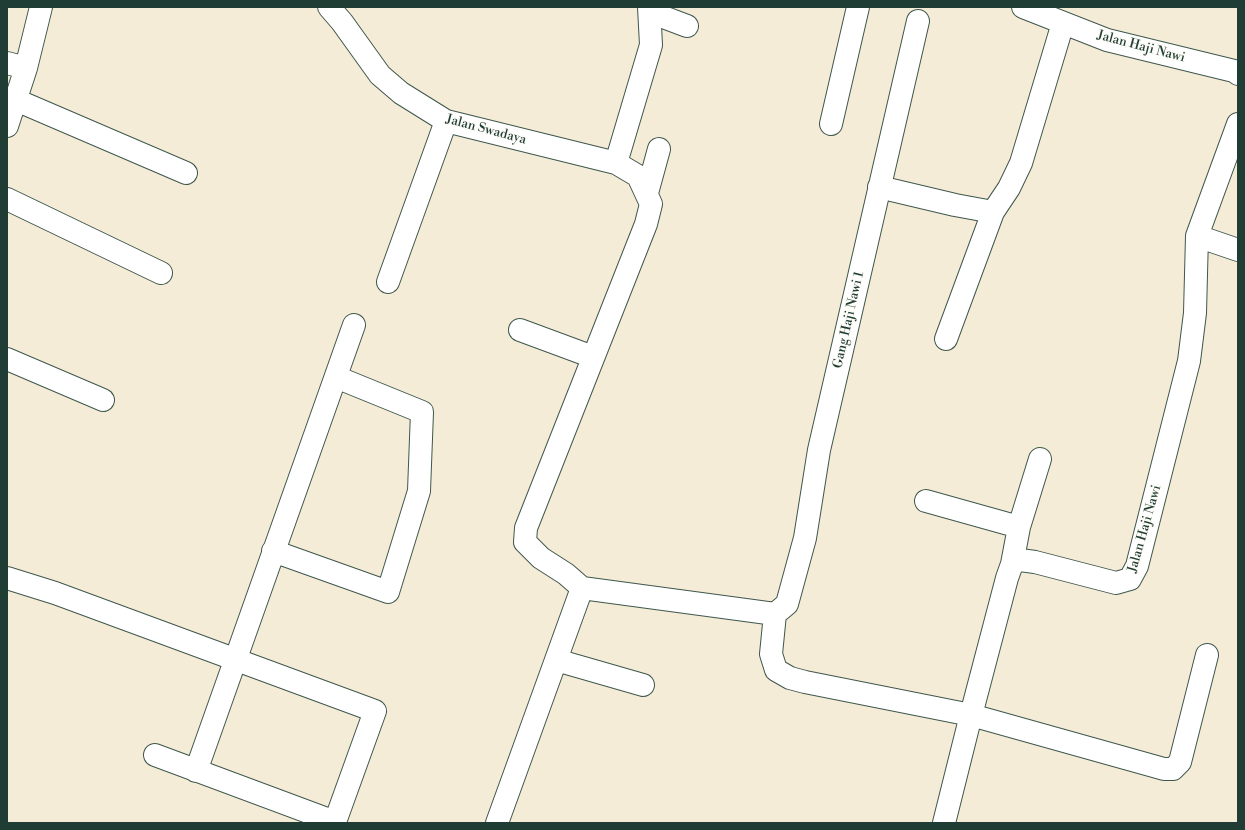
<!DOCTYPE html>
<style>
body{margin:0}
#map{position:relative;width:1245px;height:830px;overflow:hidden;background:#f4ecd7;font-family:"Libre Bodoni",serif}
canvas{display:block}
.frame{position:absolute;inset:0;border:8px solid #1f3d34;pointer-events:none}
</style>
<div id="map">
<canvas width="1245" height="830"></canvas>
<div class="frame"></div>
</div>
<script>
const ctx = document.querySelector('canvas').getContext('2d');
ctx.lineJoin = 'round';
const toPath = rows => new Path2D(rows.map(r => 'M' + r).join(''));
function strokePath(path, color, width, dash) { ctx.strokeStyle = color; ctx.lineWidth = width; ctx.lineCap = dash ? 'butt' : 'round'; ctx.setLineDash(dash || []); ctx.stroke(path); }
function write(font, color, halo, rows, align = 'center') {
  ctx.font = font + ' "Libre Bodoni",serif'; ctx.lineWidth = 3; ctx.setLineDash([]); ctx.textBaseline = 'middle'; ctx.strokeStyle = halo; ctx.fillStyle = color; for (const [text, x, y, turn = 0] of rows) {
    ctx.save(); ctx.translate(x, y); ctx.rotate((+turn || 0) * Math.PI / 180); ctx.textAlign = isNaN(turn) ? turn : align; if (halo) ctx.strokeText(text, 0, 0); ctx.fillText(text, 0, 0); ctx.restore();
  }
}
const minor = toPath([
 [329,7,342,22,380,75,401,93,446,121,616,163,638,176,651,204,646,224,526,528,525,542,541,558,566,574,582,588,497,823],
 [1023,7,1107,40,1234,71,1238,74],
 [650,12,687,26],
 [7,63,26,68],
 [16,100,186,173],
 [831,124,858,7],
 [7,126,26,68,41,7],
 [616,163,651,45,649,7],
 [879,187,955,205,993,212,1009,188,1021,163,1063,23],
 [647,193,659,149],
 [7,199,161,273],
 [1197,236,1238,250],
 [388,282,446,121],
 [520,330,593,357],
 [946,339,993,212],
 [7,359,103,400],
 [926,501,1019,527],
 [273,551,388,592,419,491,422,412,336,377],
 [1012,564,1019,527,1040,459],
 [7,578,55,593,375,711,335,822,155,755],
 [582,588,775,614,771,654,776,670,790,678,805,682,971,715,1164,769,1173,769,1180,762,1207,655],
 [775,614,787,604,805,538,819,450,918,21],
 [556,660,643,685],
 [196,771,354,325],
 [944,823,971,715,1007,578,1012,564,1020,560,1035,562,1116,583,1130,579,1137,566,1189,361,1195,313,1197,236,1238,124]
]);
strokePath(minor, '#3f574c', 24);
strokePath(minor, '#fff', 22);
write('13px', '#1f3d34', '#fdfcf7', [
 ["Jalan Haji Nawi",1141,47,15],
 ["Jalan Swadaya",486,130,15],
 ["Gang Haji Nawi 1",849,320,-77],
 ["Jalan Haji Nawi",1145,529,-74]
]);
</script>
